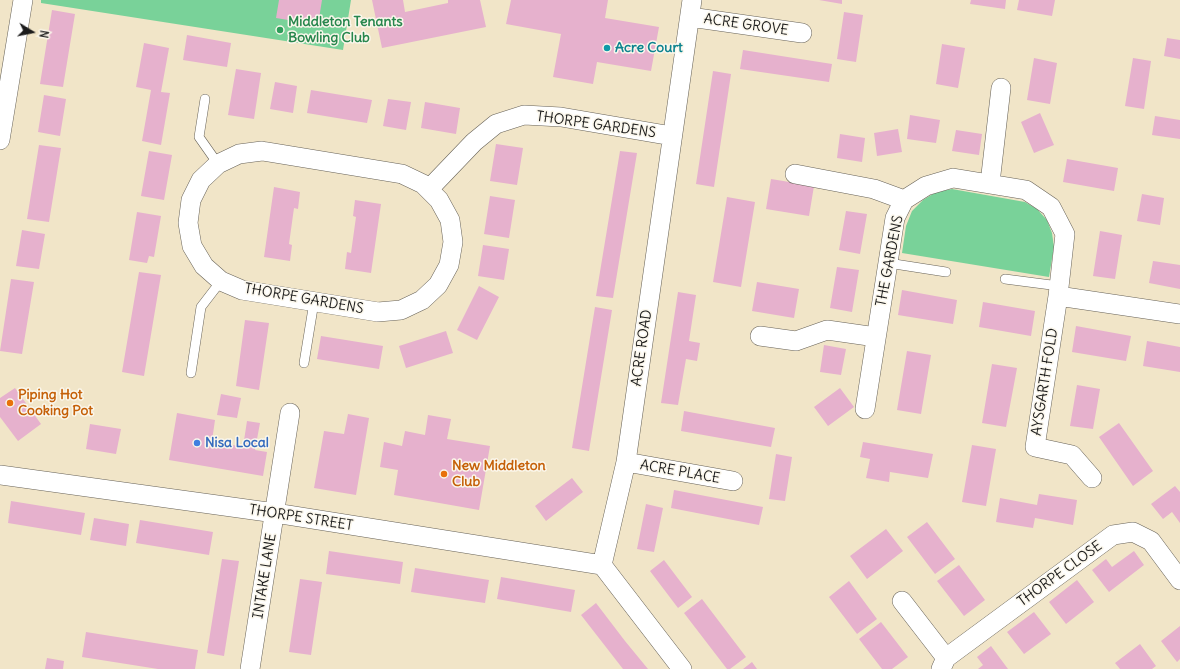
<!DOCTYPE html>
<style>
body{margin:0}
#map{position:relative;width:1180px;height:669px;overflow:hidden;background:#f1e5c8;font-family:Delius,sans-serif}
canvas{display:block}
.north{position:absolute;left:12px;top:12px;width:40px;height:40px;-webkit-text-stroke:3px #fbf7ec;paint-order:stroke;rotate:100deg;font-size:11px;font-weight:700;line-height:16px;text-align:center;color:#1c1c1c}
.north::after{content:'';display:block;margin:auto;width:14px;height:18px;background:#1c1c1c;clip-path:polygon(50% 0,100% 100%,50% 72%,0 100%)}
</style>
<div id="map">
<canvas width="1180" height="669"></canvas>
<div class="north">N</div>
</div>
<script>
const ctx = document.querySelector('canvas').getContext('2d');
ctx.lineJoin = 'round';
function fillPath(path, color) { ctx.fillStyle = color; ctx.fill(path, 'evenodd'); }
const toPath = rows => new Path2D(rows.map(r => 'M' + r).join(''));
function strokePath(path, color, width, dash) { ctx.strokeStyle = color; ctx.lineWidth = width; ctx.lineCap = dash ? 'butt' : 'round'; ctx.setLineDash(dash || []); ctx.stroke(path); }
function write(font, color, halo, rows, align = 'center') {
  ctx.font = font + ' Delius,sans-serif'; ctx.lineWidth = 3; ctx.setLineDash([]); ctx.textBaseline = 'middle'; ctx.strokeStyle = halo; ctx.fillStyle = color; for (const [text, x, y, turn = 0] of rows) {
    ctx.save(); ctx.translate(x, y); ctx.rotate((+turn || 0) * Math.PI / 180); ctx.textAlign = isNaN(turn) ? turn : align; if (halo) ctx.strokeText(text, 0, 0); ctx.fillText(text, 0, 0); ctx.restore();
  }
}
fillPath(toPath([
 [41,0,351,0,343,50,41,3],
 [952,189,1025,202,1037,209,1047,220,1052,233,1054,247,1049,277,902,253,906,226,912,211,923,200,936,192]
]), '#79d299');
fillPath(toPath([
 [279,0,322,0,318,25,276,18],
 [372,0,403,0,405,12,448,3,448,0,480,0,486,27,382,48],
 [511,0,608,0,605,18,659,27,651,71,597,62,593,84,553,77,561,34,506,24],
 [819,0,842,0,842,4],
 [971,0,1006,0,1005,9,970,4],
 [1019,0,1055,0,1052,16,1017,10],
 [52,10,75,14,63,87,40,84],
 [844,12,863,15,856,62,837,59],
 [187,35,231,43,227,67,183,60],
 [1167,38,1180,40,1180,59,1164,56],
 [144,43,169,48,161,92,170,93,161,145,142,141,151,90,136,87],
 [942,44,965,48,958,88,936,84],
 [743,50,832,64,829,82,740,69],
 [1034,58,1057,63,1050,104,1027,100],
 [1133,58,1151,61,1144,109,1125,106],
 [236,69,261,73,254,119,228,115],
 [713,71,731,74,714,187,696,184],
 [275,82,297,86,293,113,270,109],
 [311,90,372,100,367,123,307,113],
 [44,95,66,99,60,136,38,132],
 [388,99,411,102,406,130,383,126],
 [425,102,460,108,456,134,421,128],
 [1040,113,1054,145,1034,153,1021,122],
 [910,115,940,120,936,143,907,139],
 [1155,116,1180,120,1180,139,1152,135],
 [898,129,902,152,877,156,874,133],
 [956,130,982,134,979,155,952,151],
 [840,134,865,138,862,162,837,158],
 [496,144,523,148,517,185,490,181],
 [39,145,61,148,49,222,27,219],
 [149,151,172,155,164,200,141,196],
 [620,151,637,153,613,298,596,296],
 [1067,159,1118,168,1114,191,1063,182],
 [771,179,814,186,809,216,766,209],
 [274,187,300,192,298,209,294,208,289,244,292,245,290,261,264,257],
 [1142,194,1164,198,1160,225,1137,221],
 [490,196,515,200,509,238,484,234],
 [727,197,755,202,741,287,713,282],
 [355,200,381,204,371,273,345,269,347,252,351,253,356,217,353,216],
 [846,211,867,214,860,254,839,250],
 [137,212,161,216,154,257,149,256,147,263,129,260],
 [22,230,45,234,39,269,16,266],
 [1100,231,1122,235,1115,279,1093,276],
 [483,245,509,249,504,280,478,276],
 [1153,261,1180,265,1180,289,1149,283],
 [837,267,859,270,852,312,830,308],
 [139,272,161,275,144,376,122,372],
 [11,279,34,282,22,354,0,351],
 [757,282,799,289,794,318,752,311],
 [479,286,499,297,477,340,457,330],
 [902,290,957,300,953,324,898,315],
 [678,292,696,295,689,341,700,343,697,361,686,359,678,405,661,403],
 [983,302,1035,311,1031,336,979,327],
 [595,307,612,310,589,451,572,448],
 [245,320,269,323,259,390,236,386],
 [1076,326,1131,336,1126,361,1072,352],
 [446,331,453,353,406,368,399,346],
 [321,336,383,346,379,369,317,359],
 [1147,341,1180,347,1180,372,1143,366],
 [824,345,846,349,841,375,820,372],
 [907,351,931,355,921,414,897,410],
 [992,364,1017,368,1006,427,982,423],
 [1077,385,1100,389,1093,429,1070,426],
 [15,388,41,424,18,441,0,417,0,398],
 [840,388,854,407,828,426,814,407],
 [221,394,241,398,237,418,217,415],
 [684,411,775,428,771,447,681,431],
 [177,413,215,420,212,441,243,447,247,421,260,423,255,450,267,452,263,476,169,460],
 [348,414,369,418,356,495,314,488,324,431,344,434],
 [428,415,451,419,447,439,490,446,479,510,394,495,398,470,380,467,384,442,402,446,405,431,425,435],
 [1119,423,1153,471,1133,486,1099,437],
 [90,424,121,429,116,454,86,449],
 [863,442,933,454,928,478,890,472,889,482,866,478,870,459,860,457],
 [972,445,996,449,986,506,962,502],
 [776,454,792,457,785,501,769,499],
 [572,478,583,492,546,521,535,506],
 [1175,486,1180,492,1180,523,1172,512,1163,519,1151,504],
 [674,490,763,507,759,525,671,508],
 [1039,494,1077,500,1073,525,1035,518,1033,528,996,522,1000,498,1037,505],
 [11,501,85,513,81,535,8,523],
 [646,504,663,508,654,552,637,549],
 [94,518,129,524,126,546,90,540],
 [140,520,213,532,209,555,136,543],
 [927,522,955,559,935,574,907,537],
 [886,529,903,551,867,579,850,556],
 [329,551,403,562,400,584,326,574],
 [1134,551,1144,565,1109,592,1092,570,1106,559,1112,567],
 [222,559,239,561,224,656,207,653],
 [664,560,692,597,678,608,650,571],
 [959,565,985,600,964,616,937,581],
 [415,568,489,580,485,603,411,592],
 [501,577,575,590,571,612,497,599],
 [300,579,322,582,311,655,289,652],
 [1077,580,1094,602,1066,624,1049,602],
 [849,581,877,619,857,634,829,597],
 [702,599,746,657,730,669,727,669,684,613],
 [596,603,625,641,648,669,623,669,581,615],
 [1034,612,1051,634,1024,654,1007,632],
 [881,622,908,657,892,669,882,669,859,639],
 [1180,626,1180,659,1177,662,1161,641],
 [86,632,198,650,195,669,158,669,82,657],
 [1140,644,1156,666,1152,669,1120,669,1115,663],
 [991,646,1008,669,978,669,983,665,977,657],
 [47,658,64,661,63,669,45,669],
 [752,662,757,669,743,669]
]), '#e6b1cd');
const lane = toPath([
 [205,99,199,137,218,164],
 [888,263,946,272],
 [1005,279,1059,286],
 [304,363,314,302],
 [191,373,201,307,221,281]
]);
const street = toPath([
 [690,17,802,33],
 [0,140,23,0],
 [262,151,402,174,423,184,439,200,450,220,453,242,449,265,438,285,422,300,401,310,378,312,242,290,221,281,204,266,192,246,188,223,191,200,201,180,218,164,239,154,262,151],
 [795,174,874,189,904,200],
 [990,183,1001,88],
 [429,189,474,142,496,124,524,115,561,117,672,136],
 [1058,296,1035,447,1072,455,1092,478],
 [760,336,796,341,827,330,876,337],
 [865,409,895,218,904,200,926,186,953,178,1026,190,1051,207,1065,234,1058,296,1180,314],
 [626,462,733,481],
 [0,475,275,513,602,565],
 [902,601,946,658],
 [250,669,290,413],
 [682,669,602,565,626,462,692,0],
 [941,669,946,658,1113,535,1133,532,1151,541,1180,580]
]);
strokePath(lane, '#676258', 10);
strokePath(street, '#676258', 20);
strokePath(lane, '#fff', 9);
strokePath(street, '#fff', 19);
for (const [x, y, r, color] of [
 [280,30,4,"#2e9e5b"],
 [607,48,4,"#0f9aa8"],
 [10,403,4,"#e8710a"],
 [197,443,4,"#3f7fe0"],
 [444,474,4,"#e8710a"]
]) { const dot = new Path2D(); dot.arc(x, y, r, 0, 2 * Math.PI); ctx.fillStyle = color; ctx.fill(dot); strokePath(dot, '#fbf7ec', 1.5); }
write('bold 14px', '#27864d', '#fbf7ec', [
 ["Middleton Tenants",288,22],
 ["Bowling Club",288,38]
], 'left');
write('14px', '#1c1c1c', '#fbf7ec', [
 ["ACRE GROVE",746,25,8],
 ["THORPE GARDENS",596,125,8],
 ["THE GARDENS",890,261,-79],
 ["THORPE GARDENS",304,299,10],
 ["ACRE ROAD",642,348,-82],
 ["AYSGARTH FOLD",1045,382,-81],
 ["ACRE PLACE",680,472,10],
 ["THORPE STREET",301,518,9],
 ["THORPE CLOSE",1060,574,-36],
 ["INTAKE LANE",265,576,-81]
]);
write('bold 14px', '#0d838f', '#fbf7ec', [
 ["Acre Court",615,48]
], 'left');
write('bold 14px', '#c56008', '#fbf7ec', [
 ["Piping Hot",18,395],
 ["Cooking Pot",18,411],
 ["New Middleton",452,466],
 ["Club",452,482]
], 'left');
write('bold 14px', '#366cbe', '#fbf7ec', [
 ["Nisa Local",205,443]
], 'left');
</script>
